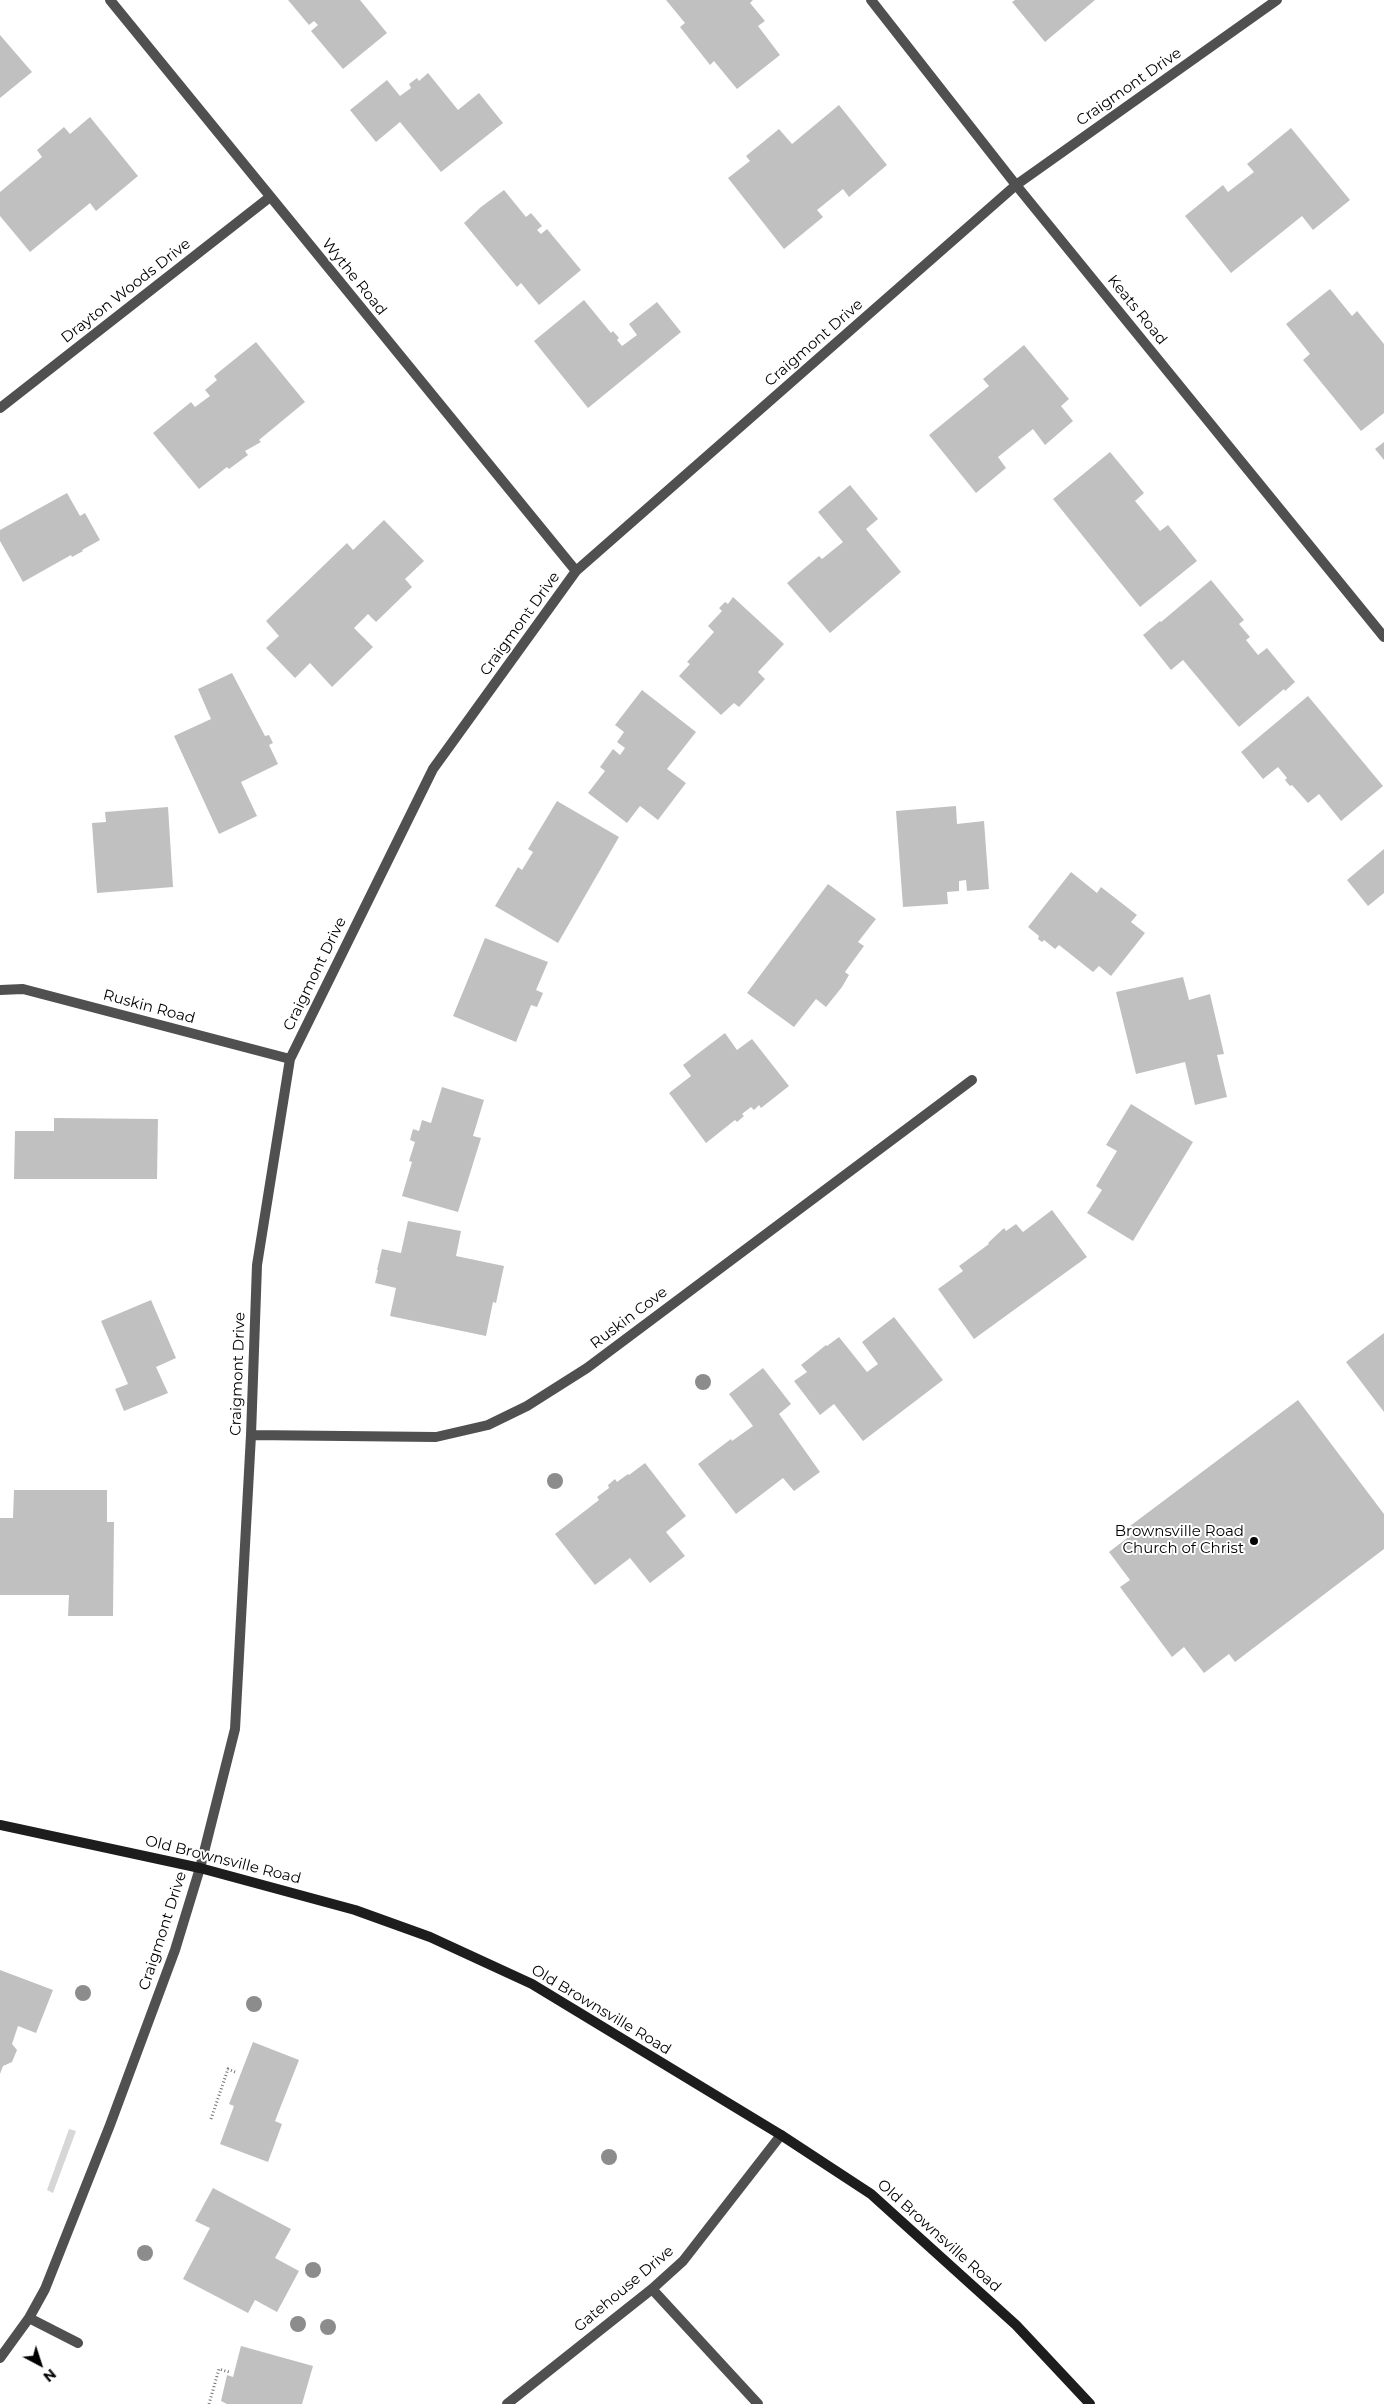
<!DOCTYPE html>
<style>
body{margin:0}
#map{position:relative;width:1384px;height:2404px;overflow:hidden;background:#fff;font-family:Montserrat,sans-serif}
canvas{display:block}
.north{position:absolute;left:15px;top:2339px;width:50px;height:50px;-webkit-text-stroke:4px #fff;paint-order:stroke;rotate:140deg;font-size:14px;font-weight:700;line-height:20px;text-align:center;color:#000}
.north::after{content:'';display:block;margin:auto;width:18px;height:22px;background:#000;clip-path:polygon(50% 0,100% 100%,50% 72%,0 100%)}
</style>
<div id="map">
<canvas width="1384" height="2404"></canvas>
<div class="north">N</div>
</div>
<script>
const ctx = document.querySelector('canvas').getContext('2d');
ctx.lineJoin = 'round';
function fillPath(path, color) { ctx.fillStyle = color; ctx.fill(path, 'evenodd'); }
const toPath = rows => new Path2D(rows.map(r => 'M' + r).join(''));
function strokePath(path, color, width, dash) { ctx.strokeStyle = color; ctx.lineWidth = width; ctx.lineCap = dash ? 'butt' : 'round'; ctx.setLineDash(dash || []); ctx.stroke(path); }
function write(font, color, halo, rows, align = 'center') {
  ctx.font = font + ' Montserrat,sans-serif'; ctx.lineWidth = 4; ctx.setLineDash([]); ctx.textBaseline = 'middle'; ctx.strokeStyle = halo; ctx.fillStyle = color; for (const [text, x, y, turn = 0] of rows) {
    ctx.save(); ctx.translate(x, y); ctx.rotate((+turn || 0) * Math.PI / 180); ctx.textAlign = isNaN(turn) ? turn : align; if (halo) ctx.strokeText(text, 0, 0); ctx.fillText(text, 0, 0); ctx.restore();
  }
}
fillPath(toPath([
 [69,2129,76,2131,53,2193,47,2190]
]), '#d7d7d7');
fillPath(toPath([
 [288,0,360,0,387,33,343,69,311,31,318,25,314,21,309,25],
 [666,0,753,0,750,3,765,21,758,26,780,55,737,89,714,61,710,65,680,27,685,23],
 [1015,0,1095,0,1045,42,1012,2],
 [0,35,32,72,0,98],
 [428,73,458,110,479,93,503,123,441,172,400,122,376,142,350,110,387,80,400,96,411,88,409,84,417,78,419,81],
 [839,105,887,165,849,197,843,189,817,210,823,217,784,249,728,178,750,161,746,156,779,129,792,144],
 [90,117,138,176,96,211,90,203,30,252,0,216,0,192,42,157,37,150,64,127,70,134],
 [1291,128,1350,200,1313,230,1302,216,1231,273,1185,216,1223,185,1228,192,1254,172,1247,164],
 [504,190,526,217,531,213,542,226,537,230,541,234,547,229,581,270,539,305,521,283,517,287,464,223,481,207],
 [1330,289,1352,316,1357,311,1384,344,1384,413,1361,431,1303,360,1310,354,1286,324],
 [584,300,611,333,613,331,619,338,617,340,622,346,637,335,629,324,657,302,681,332,588,408,534,341],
 [256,342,305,402,259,440,261,442,245,451,248,455,229,469,227,467,199,489,153,433,191,402,195,407,210,396,205,390,217,380,214,376],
 [1024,345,1069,399,1061,406,1073,421,1045,445,1033,429,998,457,1006,468,976,493,929,435,989,386,983,379],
 [1384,442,1384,460,1375,449],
 [1110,452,1144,493,1135,501,1160,531,1168,525,1197,561,1140,607,1053,499],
 [850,485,878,519,866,529,901,572,830,633,787,583,819,556,822,559,843,542,818,512],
 [67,493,80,516,85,513,100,540,82,550,83,551,72,557,71,555,23,582,0,541,0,530],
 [384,520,424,561,405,579,412,587,376,622,368,614,354,628,373,647,332,687,310,663,295,678,266,648,279,636,266,621,347,543,353,550],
 [1211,580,1244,620,1239,624,1250,637,1246,640,1258,655,1267,648,1295,682,1285,691,1284,689,1239,727,1183,660,1171,670,1143,635,1160,621,1161,622],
 [733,597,784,644,758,672,765,679,739,707,734,703,721,715,679,676,690,664,687,662,714,632,708,626,722,611,719,608,725,602,728,604],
 [232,673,265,736,269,735,273,743,269,745,278,764,241,782,257,816,219,834,174,736,211,719,198,689],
 [642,690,696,732,667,769,686,783,658,820,640,806,627,823,588,793,605,771,600,767,613,749,620,755,625,748,617,742,624,732,615,725],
 [1308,696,1383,786,1341,821,1319,794,1308,803,1292,785,1290,786,1285,780,1287,778,1278,767,1263,779,1241,752],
 [557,801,619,837,558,943,495,906,518,867,522,870,533,852,528,849],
 [956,806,957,824,984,821,989,889,967,891,966,880,959,881,959,891,947,892,948,904,903,907,896,811],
 [168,807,173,887,97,893,92,823,106,822,105,812],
 [1384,849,1384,893,1368,906,1347,880],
 [1071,872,1097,893,1101,887,1137,915,1131,922,1145,933,1111,976,1099,966,1093,972,1059,945,1055,949,1044,940,1042,942,1038,939,1039,936,1028,927],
 [828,884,876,919,858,942,864,946,845,972,849,975,842,987,826,1007,816,999,794,1027,747,993],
 [485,938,548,962,536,990,543,993,537,1007,531,1005,516,1042,453,1016],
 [1183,977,1189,1000,1210,994,1224,1054,1217,1055,1227,1097,1195,1105,1185,1062,1136,1074,1116,992],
 [725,1033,737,1050,752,1039,789,1086,761,1108,759,1105,754,1110,751,1107,742,1114,744,1116,737,1122,735,1120,706,1143,669,1093,691,1076,683,1065],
 [442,1087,484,1100,473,1136,481,1138,458,1212,402,1196,412,1162,409,1161,415,1142,410,1140,413,1129,419,1131,422,1120,431,1123],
 [1131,1104,1193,1142,1133,1241,1087,1213,1102,1190,1096,1186,1117,1151,1106,1145],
 [54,1118,158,1119,157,1179,14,1179,15,1131,54,1131],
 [1052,1210,1087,1257,974,1339,938,1289,963,1271,959,1266,989,1244,988,1243,1004,1228,1006,1231,1016,1224,1023,1232],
 [408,1221,461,1231,456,1256,504,1266,496,1303,493,1302,486,1336,390,1316,396,1288,375,1283,378,1270,377,1270,382,1249,401,1253],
 [151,1300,176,1358,156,1367,168,1393,124,1411,115,1389,128,1384,101,1321],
 [894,1317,943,1380,863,1441,834,1404,820,1415,794,1381,807,1372,801,1365,826,1345,827,1346,839,1337,867,1372,878,1364,862,1342],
 [1384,1333,1384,1412,1346,1362],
 [763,1368,791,1404,779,1414,820,1472,794,1491,783,1478,736,1514,698,1464,731,1439,732,1441,753,1426,729,1394],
 [1298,1400,1384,1514,1384,1549,1235,1662,1229,1654,1204,1673,1184,1647,1172,1657,1120,1587,1130,1580,1109,1552,1135,1532,1130,1526],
 [645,1463,686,1516,666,1532,685,1556,650,1583,630,1558,595,1585,555,1534,599,1500,597,1497,609,1488,608,1485,615,1479,617,1482,628,1474,629,1475],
 [14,1490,107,1490,107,1522,114,1522,113,1616,68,1616,69,1595,0,1595,0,1518,13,1518],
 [0,1970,53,1990,36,2033,18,2026,12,2044,17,2050,12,2062,3,2066,0,2074],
 [253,2042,299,2060,275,2121,282,2124,268,2162,220,2144,234,2106,229,2104],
 [213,2188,291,2229,275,2258,299,2271,277,2312,255,2300,248,2313,183,2279,210,2228,195,2221],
 [241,2346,313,2366,302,2404,227,2404,221,2401,227,2375,233,2377]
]), '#c0c0c0');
strokePath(toPath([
 [211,2119,228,2069,235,2072],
 [209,2404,219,2369,229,2372]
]), '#727272', 3, [1, 2.5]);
strokePath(toPath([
 [110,0,576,571],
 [871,0,1016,185,1384,637],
 [0,408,270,197],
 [0,990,23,989,290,1059],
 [251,1435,436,1437,488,1425,527,1406,587,1368,972,1080],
 [652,2289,758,2404],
 [29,2318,78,2343],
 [0,2358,29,2318,45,2289,110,2125,175,1950,200,1868,235,1729,251,1435,257,1265,290,1059,433,769,576,571,1016,185,1277,0],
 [507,2404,652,2289,683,2261,781,2135]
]), '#505050', 10);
strokePath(toPath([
 [0,1825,200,1868,355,1910,430,1937,532,1984,781,2135,871,2194,1016,2325,1090,2404]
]), '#1d1d1d', 10);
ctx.fillStyle = '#8c8c8c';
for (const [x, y] of [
 [703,1382],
 [555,1481],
 [83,1993],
 [254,2004],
 [609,2157],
 [145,2253],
 [313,2270],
 [298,2324],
 [328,2327]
]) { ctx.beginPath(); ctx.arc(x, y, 8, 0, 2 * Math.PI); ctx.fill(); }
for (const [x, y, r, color] of [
 [1254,1541,5,"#000"]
]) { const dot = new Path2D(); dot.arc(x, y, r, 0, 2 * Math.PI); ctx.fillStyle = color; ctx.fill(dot); strokePath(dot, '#fff', 2); }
write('15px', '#000', '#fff', [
 ["Craigmont Drive",1129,87,-35],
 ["Wythe Road",354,277,51],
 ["Drayton Woods Drive",126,291,-38],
 ["Keats Road",1137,310,51],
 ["Craigmont Drive",814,343,-41],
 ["Craigmont Drive",520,624,-54],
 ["Craigmont Drive",315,974,-64],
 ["Ruskin Road",149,1007,15],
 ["Ruskin Cove",629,1318,-37],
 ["Craigmont Drive",238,1374,-88],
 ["Old Brownsville Road",223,1860,14],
 ["Craigmont Drive",163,1931,-72],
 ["Old Brownsville Road",601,2010,31],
 ["Old Brownsville Road",939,2236,42],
 ["Gatehouse Drive",624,2289,-40]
]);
write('15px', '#000', '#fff', [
 ["Brownsville Road",1244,1532],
 ["Church of Christ",1244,1549]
], 'right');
</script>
